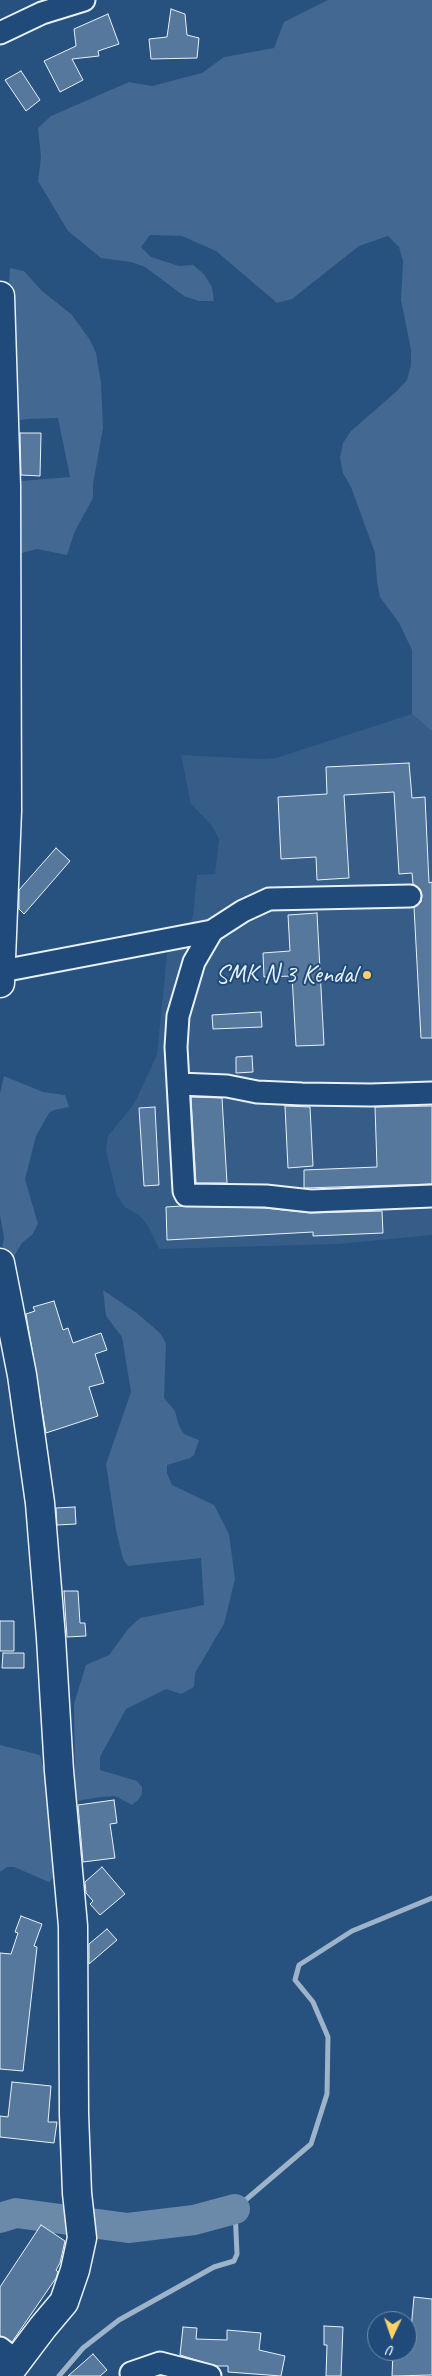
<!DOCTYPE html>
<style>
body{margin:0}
#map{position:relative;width:432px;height:2376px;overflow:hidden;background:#27517f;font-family:Caveat,sans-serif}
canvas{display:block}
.north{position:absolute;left:367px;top:2311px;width:50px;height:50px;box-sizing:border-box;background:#1f4a7a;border:1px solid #6f8dac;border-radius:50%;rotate:183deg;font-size:14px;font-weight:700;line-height:20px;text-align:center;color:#e8f1f8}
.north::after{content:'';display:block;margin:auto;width:18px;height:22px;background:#ffd166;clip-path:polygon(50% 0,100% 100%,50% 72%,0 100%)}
</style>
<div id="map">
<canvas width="432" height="2376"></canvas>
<div class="north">U</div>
</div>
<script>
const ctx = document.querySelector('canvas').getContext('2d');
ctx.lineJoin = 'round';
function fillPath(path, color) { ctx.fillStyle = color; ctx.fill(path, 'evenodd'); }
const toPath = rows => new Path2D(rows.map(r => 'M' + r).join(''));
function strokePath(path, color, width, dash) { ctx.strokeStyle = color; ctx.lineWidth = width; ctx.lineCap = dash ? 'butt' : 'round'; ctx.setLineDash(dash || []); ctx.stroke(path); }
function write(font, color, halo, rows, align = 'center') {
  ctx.font = font + ' Caveat,sans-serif'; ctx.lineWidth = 4; ctx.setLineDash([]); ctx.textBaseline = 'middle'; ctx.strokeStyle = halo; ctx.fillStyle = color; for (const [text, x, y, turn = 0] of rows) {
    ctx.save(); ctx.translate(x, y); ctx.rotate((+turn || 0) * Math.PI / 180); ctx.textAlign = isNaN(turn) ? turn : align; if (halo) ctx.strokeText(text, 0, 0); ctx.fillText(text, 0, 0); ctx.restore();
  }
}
fillPath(toPath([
 [412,714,432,731,432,1235,339,1244,159,1249,148,1226,139,1215,126,1208,117,1196,106,1150,108,1136,134,1104,157,1055,169,933,190,923,193,916,197,875,215,874,219,839,212,826,191,804,181,755,261,759,276,758]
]), '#355d88');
fillPath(toPath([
 [328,0,432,0,432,731,412,714,412,650,399,623,380,597,377,582,375,553,351,487,343,473,340,458,343,443,351,431,397,391,407,380,411,365,411,350,401,300,403,261,399,247,388,236,359,246,292,299,277,303,216,251,182,236,150,235,141,247,151,257,179,266,193,265,204,274,212,287,214,301,199,301,184,296,145,267,131,262,101,258,68,231,38,181,41,157,38,128,51,116,129,82,152,86,202,73,224,57,274,48,284,22],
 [10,268,24,271,41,290,72,315,90,340,96,353,101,383,103,428,93,484,93,498,74,533,67,555,37,549,18,554,20,481,70,477,58,418,27,419,0,423],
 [4,1076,43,1092,65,1095,69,1107,54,1110,49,1113,36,1136,25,1179,38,1224,32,1235,22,1243,13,1258,1,1254,4,1238,0,1215,0,1093],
 [103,1290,138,1314,160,1333,166,1343,164,1398,175,1411,179,1426,184,1434,199,1440,194,1455,190,1458,167,1465,167,1473,172,1485,214,1505,229,1534,235,1579,224,1624,195,1673,194,1687,181,1694,166,1689,126,1709,100,1757,100,1770,137,1781,142,1787,142,1794,138,1800,132,1805,115,1796,101,1797,52,1805,56,1875,49,1882,14,1867,7,1867,0,1872,0,1745,40,1755,46,1778,75,1773,74,1704,86,1665,109,1655,129,1628,140,1618,204,1605,201,1558,128,1566,123,1559,116,1530,106,1464,131,1392,122,1337,106,1316]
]), '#436891');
strokePath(toPath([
 [59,2376,83,2348,119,2320,214,2267,234,2261,237,2254,235,2209,311,2144,327,2094,328,2037,313,2002,295,1980,299,1965,352,1931,432,1898]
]), '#9db3c9', 5);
strokePath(toPath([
 [0,2218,16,2213,128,2228,194,2220,235,2209]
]), '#6b8aaa', 30);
const building = toPath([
 [171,9,185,14,187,35,199,38,197,58,151,59,149,39,167,37,171,9],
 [108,14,119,44,98,51,99,56,72,59,83,80,60,92,44,61,76,46,74,29,108,14],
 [21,71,40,100,26,111,5,80,21,71],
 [20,433,41,433,40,476,21,475,20,433],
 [409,763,412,798,425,797,429,883,432,882,432,1038,421,1038,414,907,421,902,422,895,420,889,413,884,412,873,399,874,394,792,344,795,349,878,317,880,316,857,281,859,278,797,327,794,326,767,409,763],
 [56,848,70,861,24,914,19,909,19,890,56,848],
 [317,913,324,1045,296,1046,292,976,264,977,263,953,290,951,288,915,317,913],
 [261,1012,262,1027,213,1029,212,1015,261,1012],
 [252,1056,253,1072,236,1073,236,1057,252,1056],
 [191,1097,222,1098,227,1183,196,1183,191,1097],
 [285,1106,310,1107,313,1166,288,1168,285,1106],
 [432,1106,432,1184,304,1188,304,1170,377,1167,375,1107,432,1106],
 [155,1107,159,1185,144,1186,139,1108,155,1107],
 [181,1206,265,1208,311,1213,382,1211,383,1233,313,1236,313,1232,167,1240,166,1207,181,1206],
 [54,1301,63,1330,68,1328,73,1343,101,1333,107,1350,95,1354,104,1383,89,1387,98,1416,46,1433,26,1314,35,1311,33,1307,54,1301],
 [75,1507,76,1524,57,1525,56,1508,75,1507],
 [64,1591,78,1591,80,1623,85,1623,86,1636,67,1637,64,1591],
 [0,1621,14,1621,14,1651,0,1651,0,1621],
 [3,1653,24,1653,24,1668,2,1668,3,1653],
 [114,1800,117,1823,110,1824,115,1858,83,1862,78,1805,114,1800],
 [102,1867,125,1894,100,1915,90,1904,93,1901,86,1893,85,1882,102,1867],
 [21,1916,42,1924,34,1946,37,1947,23,2071,0,2069,0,1953,11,1954,18,1933,15,1932,21,1916],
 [107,1929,117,1940,89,1964,89,1944,107,1929],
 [12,2082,51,2086,48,2122,57,2122,54,2143,0,2137,0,2116,8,2117,12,2082],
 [41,2225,65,2241,60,2263,56,2270,58,2272,56,2278,12,2342,0,2336,0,2287,41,2225],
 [414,2297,432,2299,432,2375,392,2376,393,2351,409,2351,414,2297],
 [324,2326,343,2327,341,2376,326,2376,327,2345,324,2345,324,2326],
 [183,2327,197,2328,196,2339,227,2340,227,2330,261,2333,259,2350,285,2356,281,2376,228,2372,228,2366,216,2366,180,2355,183,2327],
 [93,2354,107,2370,100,2376,68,2376,93,2354]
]);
fillPath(building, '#57789d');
strokePath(building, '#e8f1f8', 1);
const minor = toPath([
 [0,33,42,13,84,0],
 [212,931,194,962,178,1016,176,1047,184,1191,186,1195,266,1196,311,1201,432,1196],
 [2,971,212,931,243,911,269,899,410,896],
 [179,1084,227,1086,257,1092,302,1094,371,1095,432,1093],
 [0,2348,18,2362],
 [131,2373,160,2363,210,2376]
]);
const major = toPath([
 [0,296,6,486,7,811,0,983],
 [0,1263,22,1375,40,1503,51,1638,59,1771,73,1926,74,2114,77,2193,82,2238,75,2270,64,2302,43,2327,6,2376]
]);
strokePath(minor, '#e8f1f8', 25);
strokePath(major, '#e8f1f8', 31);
strokePath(minor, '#1f4a7a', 21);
strokePath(major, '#1f4a7a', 28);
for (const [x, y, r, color] of [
 [367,975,5,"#ffd166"]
]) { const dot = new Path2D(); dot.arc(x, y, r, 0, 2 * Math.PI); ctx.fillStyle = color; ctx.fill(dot); strokePath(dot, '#1f4a7a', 2); }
write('25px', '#e8f1f8', '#1f4a7a', [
 ["SMK N 3 Kendal",357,975]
], 'right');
</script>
